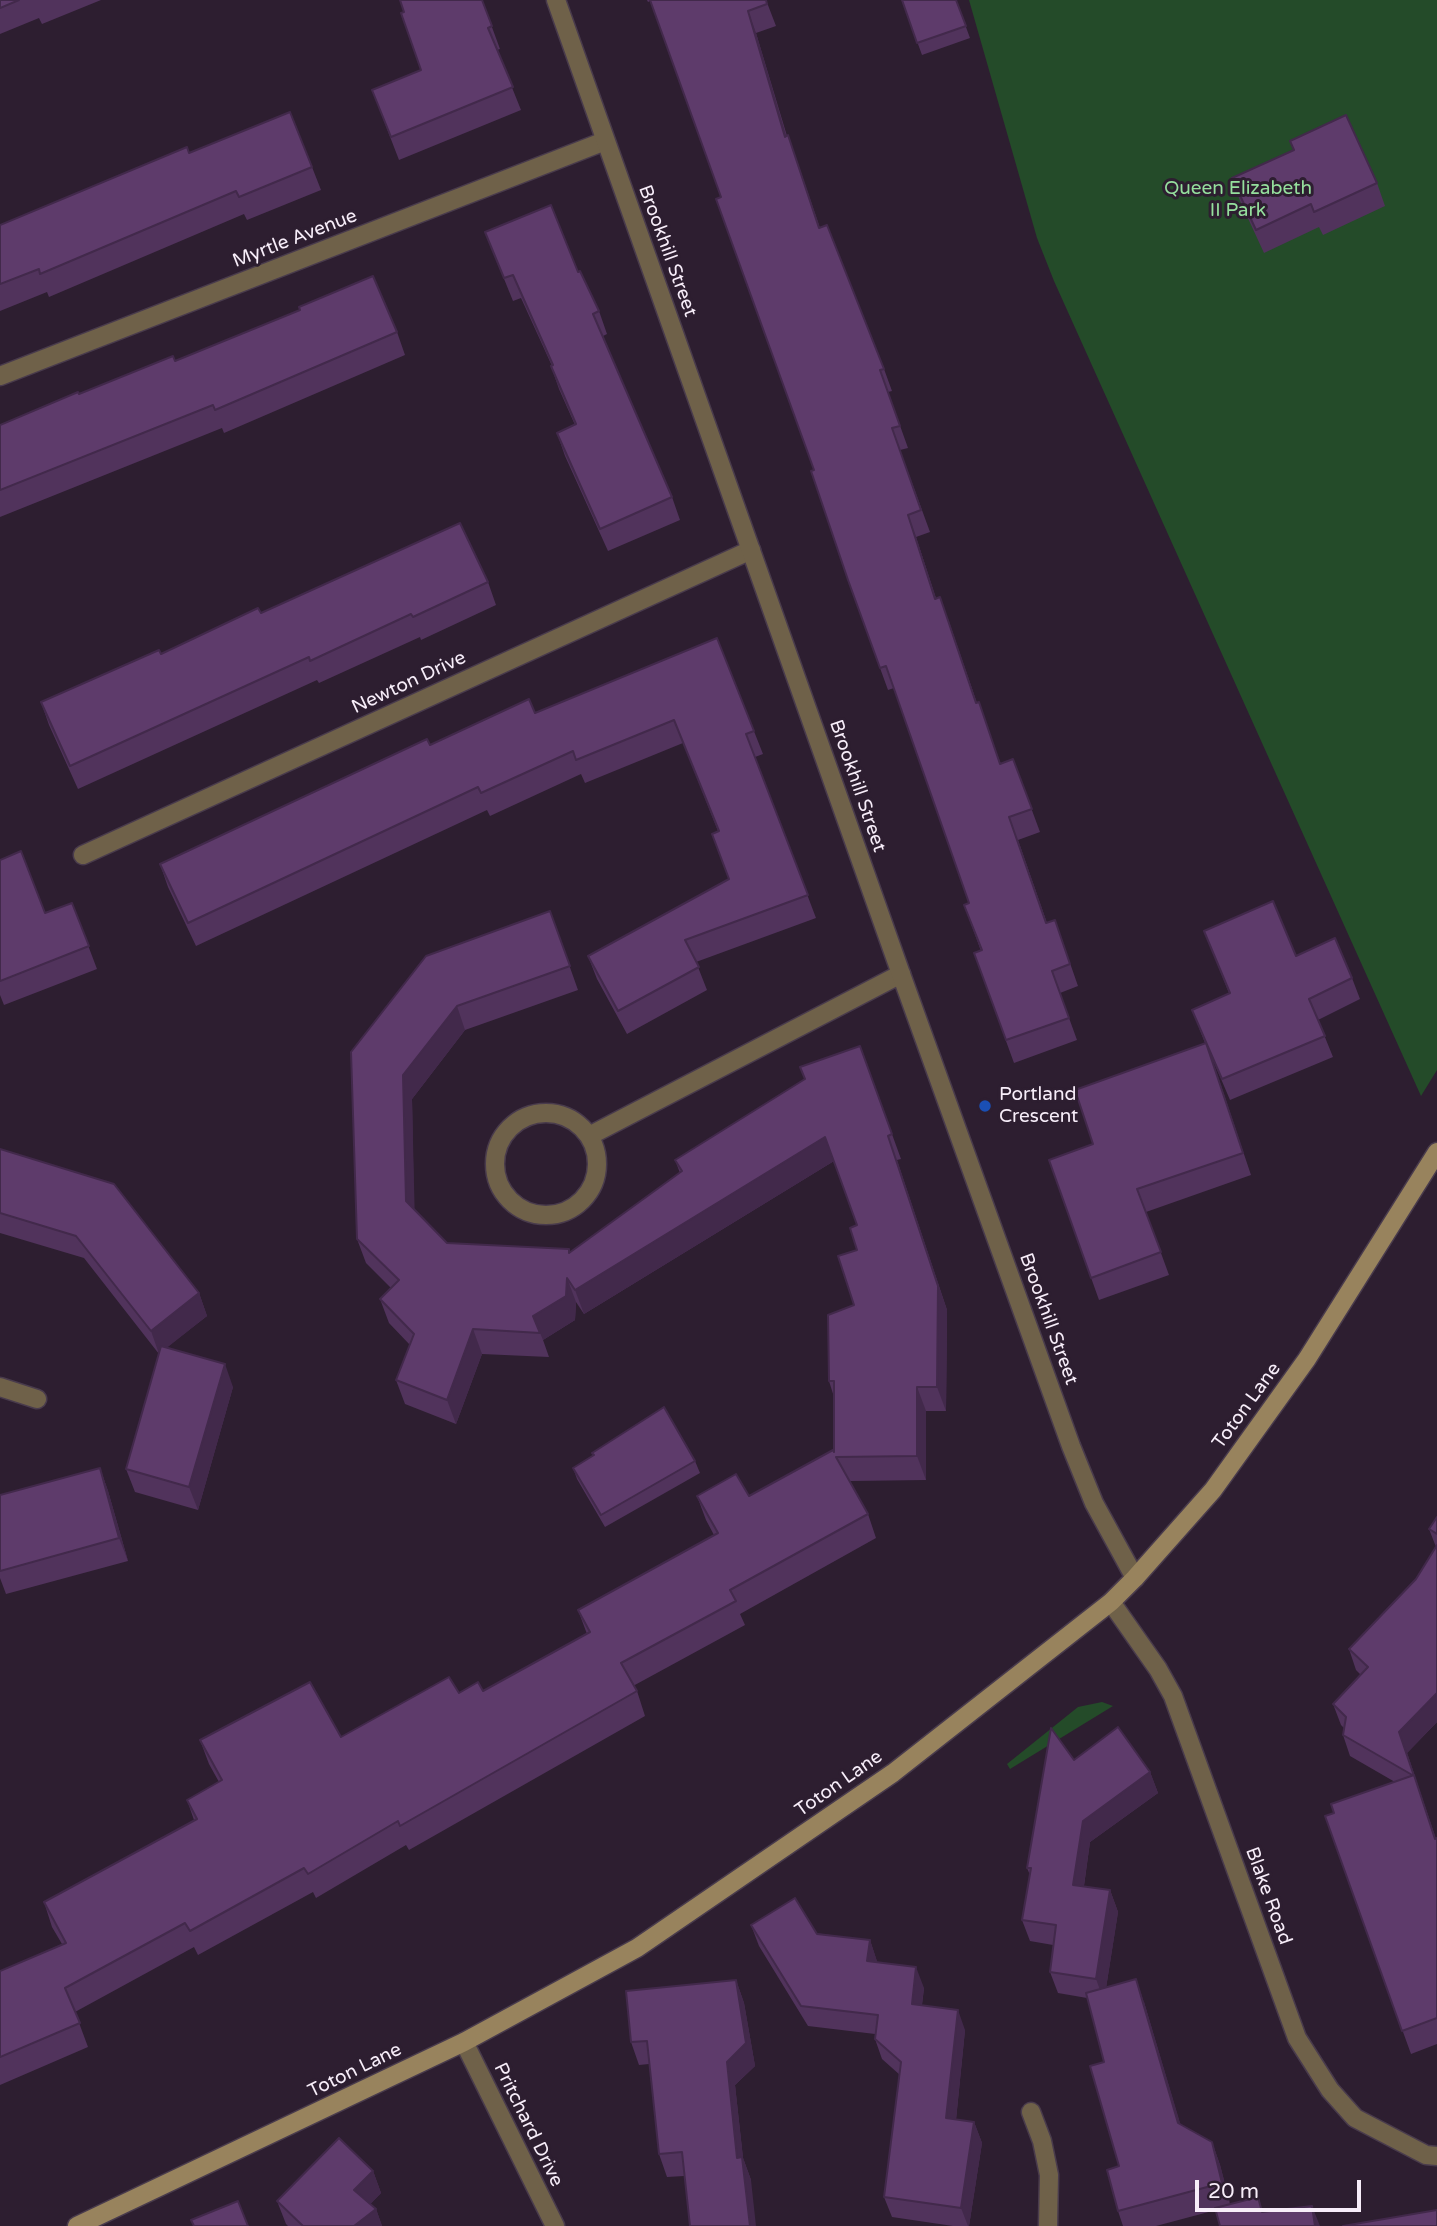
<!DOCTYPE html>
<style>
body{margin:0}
#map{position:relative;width:1437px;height:2226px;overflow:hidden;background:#2d1e30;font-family:"Varela Round",sans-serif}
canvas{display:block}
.scale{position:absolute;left:1195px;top:2180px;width:166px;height:32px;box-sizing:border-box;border:4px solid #f7edf9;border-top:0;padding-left:9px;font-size:21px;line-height:24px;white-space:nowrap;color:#f7edf9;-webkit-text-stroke:5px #2d1e30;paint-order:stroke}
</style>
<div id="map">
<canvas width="1437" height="2226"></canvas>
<div class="scale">20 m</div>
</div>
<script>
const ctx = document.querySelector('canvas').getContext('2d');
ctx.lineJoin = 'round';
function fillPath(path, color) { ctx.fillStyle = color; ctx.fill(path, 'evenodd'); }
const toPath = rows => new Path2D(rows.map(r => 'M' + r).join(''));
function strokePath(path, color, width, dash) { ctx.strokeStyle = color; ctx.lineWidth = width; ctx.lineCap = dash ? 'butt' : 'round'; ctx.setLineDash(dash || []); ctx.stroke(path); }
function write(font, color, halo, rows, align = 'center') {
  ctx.font = font + ' "Varela Round",sans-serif'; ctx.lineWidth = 6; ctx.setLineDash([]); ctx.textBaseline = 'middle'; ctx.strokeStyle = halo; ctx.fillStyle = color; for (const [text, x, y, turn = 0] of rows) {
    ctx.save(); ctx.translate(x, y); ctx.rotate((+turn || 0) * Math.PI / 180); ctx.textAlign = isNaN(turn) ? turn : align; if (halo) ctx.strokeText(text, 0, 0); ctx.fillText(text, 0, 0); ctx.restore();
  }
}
fillPath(toPath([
 [969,0,1437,0,1437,1070,1421,1096,1054,281,1037,238],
 [1102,1702,1113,1706,1010,1769,1007,1764,1078,1707]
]), '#244b29');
const minor = toPath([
 [0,376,605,141],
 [83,855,751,550],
 '495 1164a51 51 0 1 1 102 0a51 51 0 1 1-102 0Z',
 [589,1136,901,974],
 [0,1387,37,1399],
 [1111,1602,1158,1669,1173,1696,1297,2038,1330,2090,1355,2118,1426,2155,1437,2156],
 [464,2042,555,2226],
 [1031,2112,1042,2141,1049,2175,1048,2226]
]);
const tertiary = toPath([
 [556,0,901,974,1071,1446,1094,1503,1135,1578]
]);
const secondary = toPath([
 [77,2226,464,2042,637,1948,893,1773,1111,1602,1135,1578,1213,1490,1307,1359,1437,1152]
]);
strokePath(minor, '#493b4c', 21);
strokePath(tertiary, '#493b4c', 21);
strokePath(secondary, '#493b4c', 21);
strokePath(minor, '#6f6149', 18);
strokePath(tertiary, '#6f6149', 18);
strokePath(secondary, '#98835d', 18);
fillPath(toPath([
 [0,0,101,0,42,24,39,18,0,34],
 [482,0,500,49,497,50,521,110,399,160,372,90,421,70],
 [647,0,766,0,776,26,756,33,787,136,788,135,796,158,820,228,884,369,892,391,888,392,908,448,900,450,930,532,916,537,936,598,948,619,977,703,1001,764,1013,759,1040,832,1018,840,1047,923,1055,920,1078,986,1060,993,1077,1040,1014,1063,974,953,981,951,964,905,969,903,894,688,888,690,848,580,814,470,721,197,650,1,648,2],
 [902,0,956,0,970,38,922,55],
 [189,153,312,167,321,190,247,220,244,214,49,297,47,292,0,311,0,225],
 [1232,178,1377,183,1385,206,1323,235,1319,227,1264,253,1240,201],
 [485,232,578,272,599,311,607,334,603,336,672,497,680,520,608,551,565,456,557,433,575,425,559,389,551,366,552,366,521,298,513,301],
 [397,332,405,355,224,433,222,428,0,517,0,425,79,394,175,361],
 [488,582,496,605,421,640,420,637,319,683,317,680,78,789,49,725,41,702,261,613],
 [717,638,763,754,755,757,816,918,696,962,707,990,627,1034,597,979,588,956,729,879,718,831,683,743,585,783,581,774,490,816,487,810,196,946,168,887,160,864,430,745,535,713],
 [0,860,45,913,72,903,97,969,4,1005,0,995],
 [550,911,578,990,465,1030,412,1099,414,1210,447,1243,570,1252,680,1173,675,1160,860,1046,901,1159,897,1160,947,1310,946,1411,926,1411,926,1480,850,1481,868,1514,876,1538,740,1614,745,1625,633,1686,637,1691,645,1716,409,1850,406,1845,316,1898,313,1892,198,1955,194,1947,75,2012,88,2047,0,2085,0,1971,62,1944,52,1927,44,1902,194,1820,187,1800,219,1782,209,1764,200,1740,341,1737,459,1693,483,1691,587,1634,578,1610,714,1535,706,1520,697,1496,749,1496,834,1452,834,1397,829,1381,854,1305,857,1250,857,1225,834,1161,584,1314,576,1302,575,1320,543,1340,549,1357,482,1354,456,1424,405,1404,396,1380,410,1345,389,1323,380,1299,391,1288,366,1263,357,1239,351,1052],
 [1204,931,1296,956,1352,978,1360,999,1318,1020,1333,1057,1230,1100,1210,1053,1251,1175,1146,1212,1169,1275,1099,1300,1049,1160,1093,1144,1205,1043,1192,1010,1229,993],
 [0,1149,199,1293,207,1316,167,1347,233,1387,198,1510,135,1492,126,1469,159,1354,84,1258,0,1233],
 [695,1461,700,1473,605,1527,577,1479,573,1468],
 [100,1468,108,1491,128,1561,6,1594,0,1578,0,1495],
 [1437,1517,1437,1722,1407,1753,1436,1839,1437,1838,1437,2044,1411,2054,1325,1816,1334,1813,1395,1782,1350,1756,1343,1735,1344,1728,1341,1725,1333,1704,1361,1675,1356,1670,1349,1649,1416,1579,1436,1547,1429,1529],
 [1074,1760,1150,1772,1158,1793,1090,1842,1084,1886,1110,1890,1118,1912,1106,1988,1144,2002,1180,2124,1212,2142,1220,2165,1230,2204,1320,2226,1216,2210,1156,2226,1123,2226,1118,2211,1119,2166,1104,2062,1087,1998,1058,1993,1050,1972,1053,1945,1030,1941,1022,1920,1030,1875,1027,1868],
 [751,1925,870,1940,877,1962,924,1988,922,2005,965,2030,956,2120,974,2122,982,2143,969,2226,953,2226,892,2217,884,2197,900,2075,882,2059,875,2039,875,2034,808,2026,759,1946],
 [736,1980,744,2003,755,2066,735,2085,743,2158,751,2180,684,2176,667,2177,659,2154,649,2064,639,2065,631,2042],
 [373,2171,381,2193,370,2204,376,2209,382,2226,288,2226,286,2224,277,2201]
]), '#51335c');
fillPath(toPath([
 [748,11,756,33,793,159,785,137],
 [908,515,916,537,943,621,935,599],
 [457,1006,465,1030,412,1099,415,1226,406,1201,403,1075],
 [888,1136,947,1310,946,1411,937,1387],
 [825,1137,834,1161,584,1314,575,1290],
 [567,1278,576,1302,575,1320,543,1340,533,1316],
 [199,1293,207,1316,159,1354,151,1331],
 [473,1329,482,1354,456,1424,447,1400],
 [225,1364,233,1387,198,1510,189,1487],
 [917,1387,926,1411,926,1480,917,1456],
 [100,1468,108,1491,128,1561,119,1538],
 [1437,1693,1437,1722,1407,1753,1422,1797,1399,1732],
 [1150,1772,1158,1793,1090,1842,1081,1906,1073,1885,1083,1821],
 [1110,1890,1118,1912,1104,2001,1096,1979],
 [870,1940,877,1961,875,1982,867,1961],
 [916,1967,924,1988,919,2025,912,2004],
 [1136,1979,1144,2002,1187,2146,1178,2123],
 [736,1980,744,2003,755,2066,735,2085,743,2158,751,2180,756,2226,750,2226,737,2158,727,2062],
 [958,2010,965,2030,954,2139,946,2118],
 [974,2122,982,2143,969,2226,968,2226,961,2208],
 [1212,2142,1220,2165,1231,2206,1222,2183],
 [373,2171,381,2193,363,2212,354,2190],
 [1312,2206,1320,2226,1315,2226],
 [376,2209,382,2226,354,2226]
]), '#42294b');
const building = toPath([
 [0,0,19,0,0,8,0,0],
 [400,0,482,0,492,26,488,28,513,87,391,137,372,90,421,70,401,13,404,12,400,0],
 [650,0,766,0,767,4,748,11,785,137,788,135,819,228,827,225,884,369,880,370,900,426,892,428,921,510,908,515,935,599,940,597,976,703,979,702,1000,764,1013,759,1032,809,1009,817,1046,923,1055,920,1070,964,1052,971,1069,1018,1006,1040,974,953,982,950,964,905,969,903,886,666,880,668,848,580,811,471,814,470,716,199,721,197,650,0],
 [902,0,956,0,966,26,917,43,902,0],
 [290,112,312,167,239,197,236,191,40,274,39,269,0,284,0,225,187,147,189,153,290,112],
 [1346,115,1377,183,1314,212,1311,204,1256,230,1232,178,1294,150,1290,141,1346,115],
 [551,205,578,272,580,271,599,311,593,314,672,497,600,529,557,433,576,424,551,366,553,365,513,275,504,278,485,232,551,205],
 [373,276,397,332,215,410,213,405,0,490,0,425,78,392,79,394,173,356,175,361,300,310,299,307,373,276],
 [460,523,488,582,413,617,411,614,310,661,309,657,70,766,41,702,159,650,161,654,258,608,261,613,460,523],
 [717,638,754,731,746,734,808,895,685,940,699,967,618,1011,588,956,729,879,712,834,719,831,674,720,576,760,573,751,481,793,478,787,188,923,160,864,427,739,430,745,529,699,535,713,717,638],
 [21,851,45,913,72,903,89,946,0,981,0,860,21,851],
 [1273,901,1296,956,1335,938,1352,978,1309,999,1325,1036,1222,1079,1192,1010,1230,993,1204,931,1273,901],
 [550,911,570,966,457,1006,403,1075,406,1201,447,1243,569,1249,569,1253,682,1171,675,1160,805,1079,800,1067,860,1046,892,1134,888,1136,938,1286,937,1387,917,1387,917,1456,836,1457,868,1514,730,1590,736,1601,621,1663,637,1691,400,1826,398,1821,308,1874,304,1868,190,1931,185,1923,65,1988,80,2023,0,2057,0,1971,66,1943,44,1902,197,1819,187,1800,222,1780,200,1740,310,1682,341,1737,449,1677,459,1693,478,1682,483,1691,590,1632,578,1610,718,1533,697,1496,736,1474,749,1496,833,1450,834,1452,834,1381,829,1381,828,1315,854,1305,838,1256,857,1250,850,1228,857,1225,825,1137,575,1290,567,1278,566,1296,533,1316,540,1333,473,1329,447,1400,396,1380,414,1334,380,1299,399,1280,357,1239,351,1052,426,956,550,911],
 [1206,1043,1243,1153,1137,1189,1161,1252,1091,1278,1049,1160,1093,1144,1075,1090,1206,1043],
 [0,1149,114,1184,199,1293,151,1331,76,1236,0,1213,0,1149],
 [161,1346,225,1364,189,1487,126,1469,161,1346],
 [664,1407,695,1461,601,1515,573,1468,594,1455,592,1453,664,1407],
 [100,1468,119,1538,0,1571,0,1495,100,1468],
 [1437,1517,1437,1534,1429,1529,1437,1517],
 [1437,1545,1437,1693,1399,1732,1414,1776,1343,1735,1346,1717,1333,1704,1368,1667,1349,1649,1416,1579,1437,1545],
 [1118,1727,1150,1772,1083,1821,1073,1885,1110,1890,1096,1979,1050,1972,1056,1925,1022,1920,1031,1868,1027,1868,1051,1728,1074,1760,1118,1727],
 [1414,1775,1435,1839,1437,1838,1437,2018,1402,2031,1325,1816,1334,1813,1331,1804,1414,1775],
 [795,1898,817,1934,870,1940,867,1961,916,1967,912,2004,958,2010,946,2118,974,2122,961,2208,884,2197,901,2062,875,2039,878,2015,801,2006,751,1925,795,1898],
 [1136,1979,1178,2123,1212,2142,1222,2183,1118,2211,1107,2170,1119,2166,1090,2066,1104,2062,1086,1993,1136,1979],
 [736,1980,746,2043,727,2062,737,2158,742,2157,750,2226,690,2226,682,2152,659,2154,647,2041,631,2042,626,1991,736,1980],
 [339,2138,373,2171,354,2190,376,2209,354,2226,303,2226,277,2201,339,2138],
 [1258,2197,1262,2212,1312,2206,1315,2226,1220,2226,1215,2208,1258,2197],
 [238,2201,248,2226,194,2226,191,2220,238,2201],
 [1437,2210,1437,2226,1343,2226,1437,2210]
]);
fillPath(building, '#5e3b6b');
strokePath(building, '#42294b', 2);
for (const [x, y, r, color] of [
 [985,1106,7,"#1a4fb4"]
]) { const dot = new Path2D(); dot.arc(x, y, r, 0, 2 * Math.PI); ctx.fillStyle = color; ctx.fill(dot); strokePath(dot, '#2d1e30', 2.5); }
write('19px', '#95df9d', '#2d1e30', [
 ["Queen Elizabeth",1238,189],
 ["II Park",1238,211]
]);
write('19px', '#f7edf9', '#2d1e30', [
 ["Myrtle Avenue",295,239,-21],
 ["Brookhill Street",667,251,70],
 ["Newton Drive",409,683,-25],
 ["Brookhill Street",857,786,71],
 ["Brookhill Street",1048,1319,70],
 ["Toton Lane",1247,1406,-54],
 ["Toton Lane",839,1784,-35],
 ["Blake Road",1268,1896,70],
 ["Toton Lane",355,2071,-26],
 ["Pritchard Drive",528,2125,64]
]);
write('19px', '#f7edf9', '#2d1e30', [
 ["Portland",999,1095],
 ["Crescent",999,1117]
], 'left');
</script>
